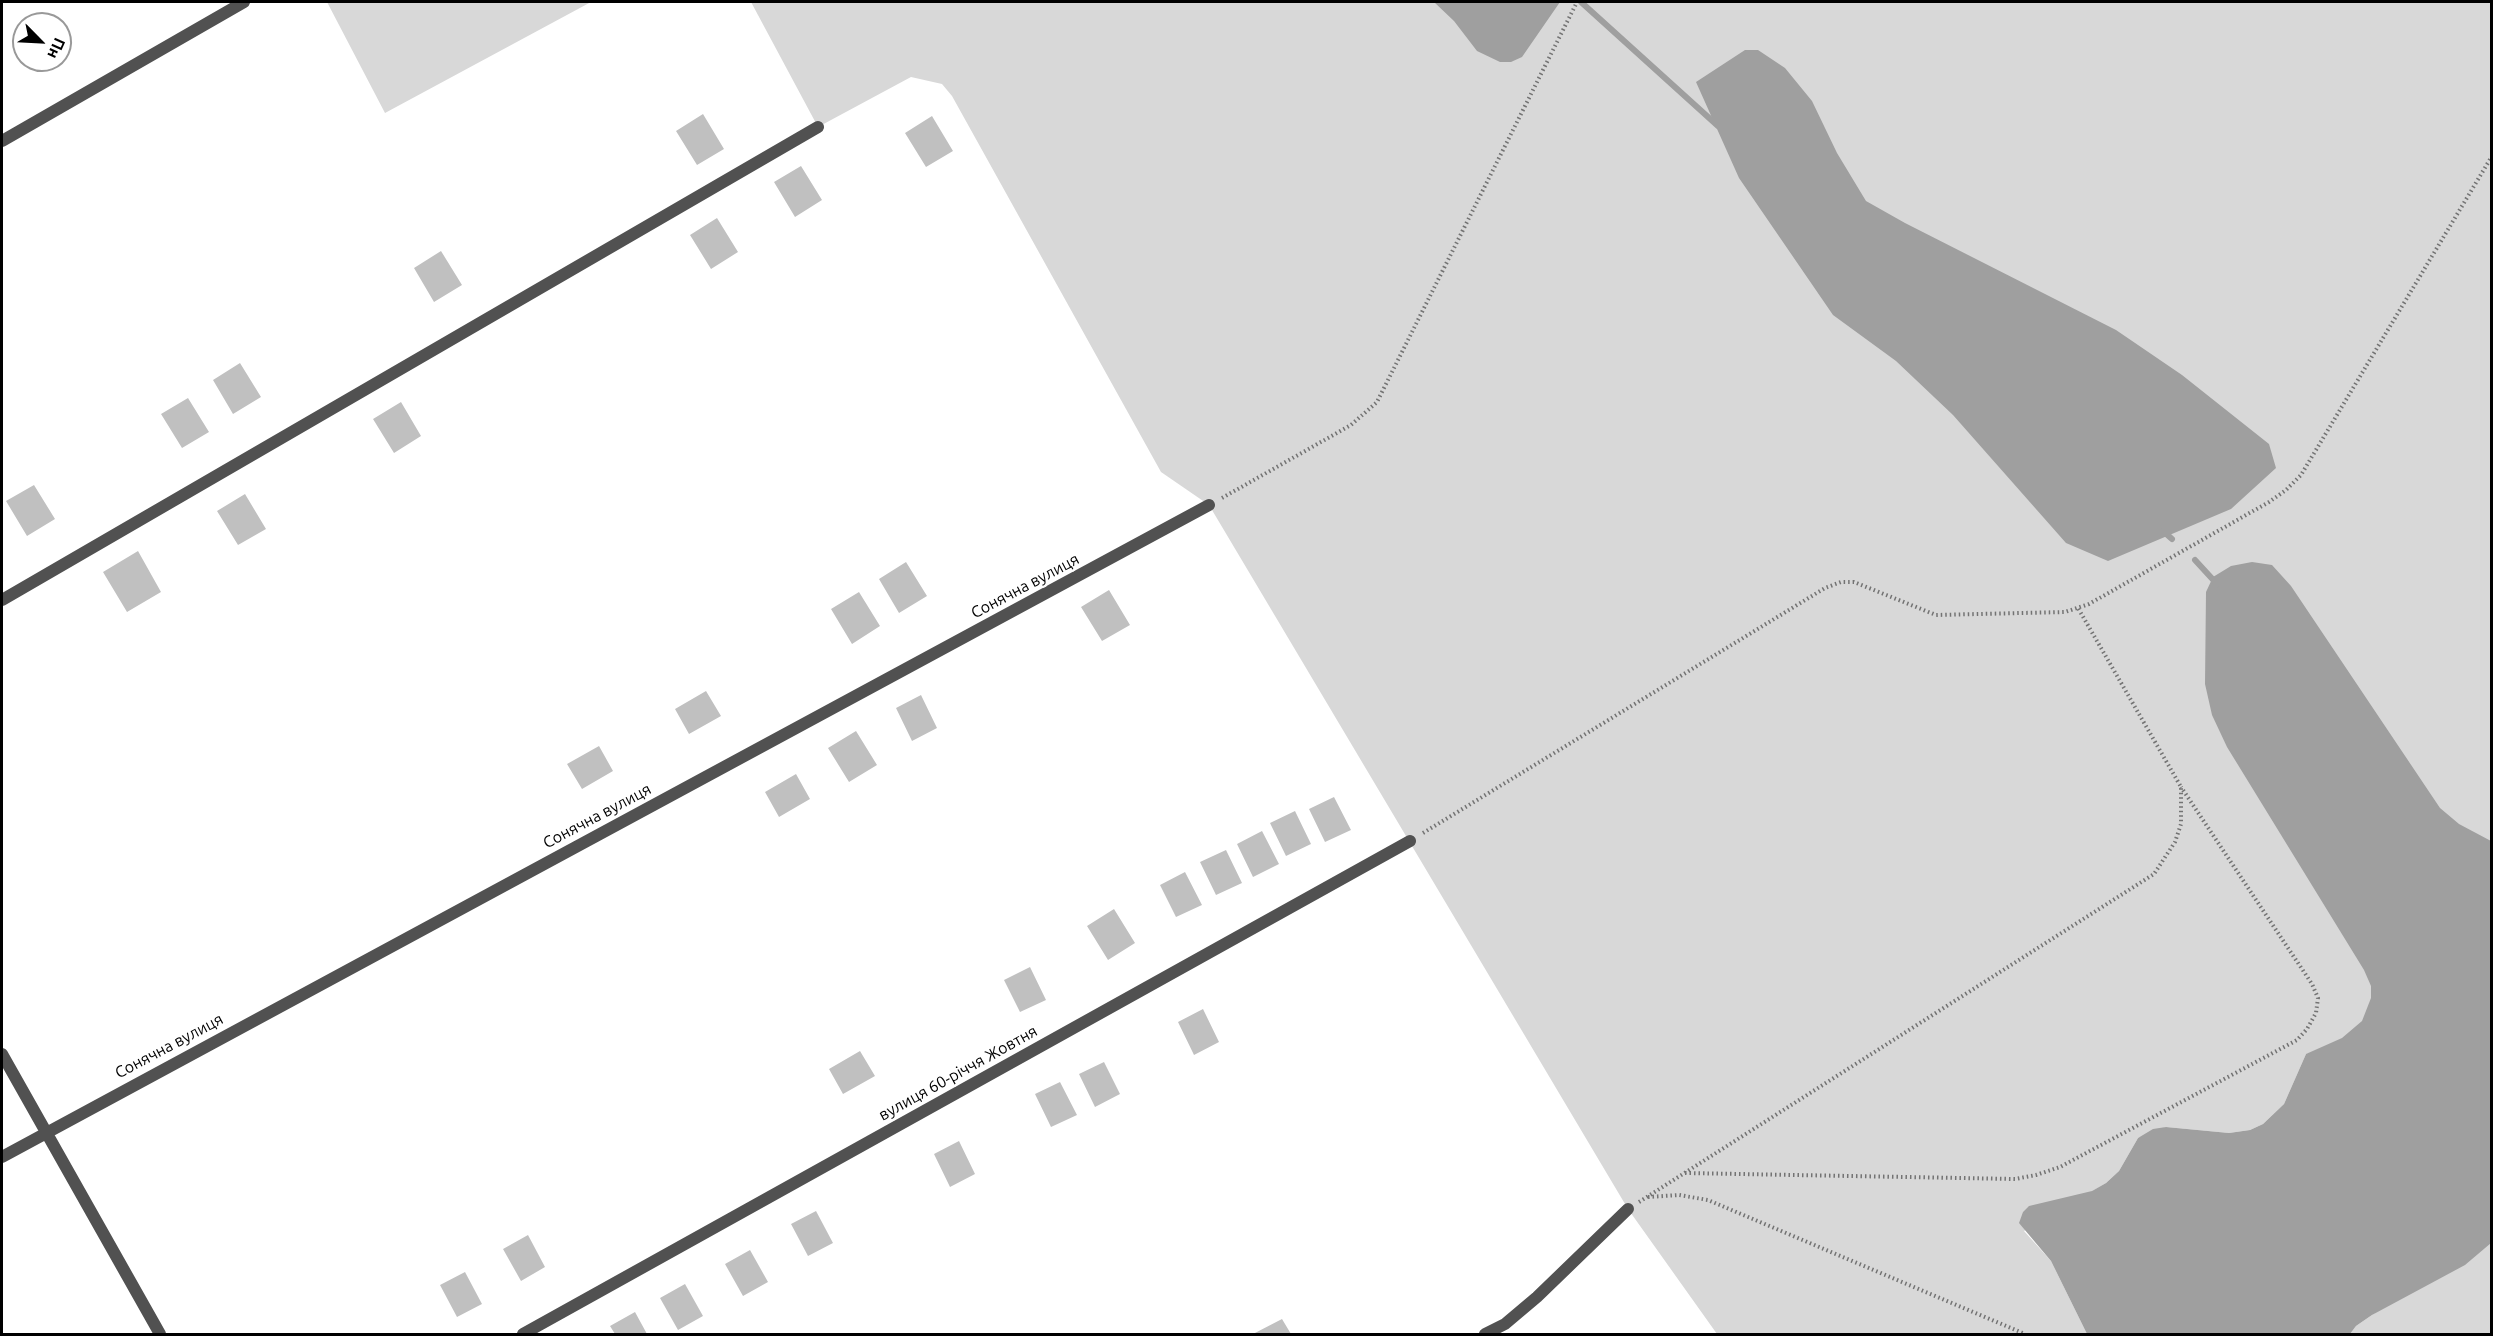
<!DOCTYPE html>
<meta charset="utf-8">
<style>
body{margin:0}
#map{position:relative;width:2493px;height:1336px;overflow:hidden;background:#fff;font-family:Ubuntu,sans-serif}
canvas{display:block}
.frame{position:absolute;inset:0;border:3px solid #000;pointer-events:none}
.north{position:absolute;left:12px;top:12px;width:60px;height:60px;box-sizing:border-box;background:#fff;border:2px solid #999;border-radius:50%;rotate:114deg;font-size:16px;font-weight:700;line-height:24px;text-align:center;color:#000}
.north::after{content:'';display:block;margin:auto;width:21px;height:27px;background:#000;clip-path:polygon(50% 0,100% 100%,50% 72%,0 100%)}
</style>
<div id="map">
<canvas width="2493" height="1336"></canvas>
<div class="frame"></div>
<div class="north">Пн</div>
</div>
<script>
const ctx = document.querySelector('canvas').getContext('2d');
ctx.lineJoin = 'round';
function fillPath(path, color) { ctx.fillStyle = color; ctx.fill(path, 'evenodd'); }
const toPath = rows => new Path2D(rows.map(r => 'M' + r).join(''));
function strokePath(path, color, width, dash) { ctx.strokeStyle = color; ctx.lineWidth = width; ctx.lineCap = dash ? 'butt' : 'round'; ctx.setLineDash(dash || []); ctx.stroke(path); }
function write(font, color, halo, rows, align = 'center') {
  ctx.font = font + ' Ubuntu,sans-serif'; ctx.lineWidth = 4.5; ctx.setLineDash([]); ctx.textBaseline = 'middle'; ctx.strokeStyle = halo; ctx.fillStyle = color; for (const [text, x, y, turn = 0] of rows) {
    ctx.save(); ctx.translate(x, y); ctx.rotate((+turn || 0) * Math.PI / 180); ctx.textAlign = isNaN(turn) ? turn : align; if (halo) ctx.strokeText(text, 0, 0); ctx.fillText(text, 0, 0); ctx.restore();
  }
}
fillPath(toPath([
 [327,2,591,2,385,113],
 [751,2,2491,2,2491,1037,2306,1054,2284,1104,2263,1124,2250,1130,2229,1133,2166,1127,2138,1138,2119,1171,2106,1183,2024,1231,2051,1261,2087,1334,1717,1334,1628,1209,1209,505,1161,472,952,96,942,84,911,77,818,127],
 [2491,1237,2491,1334,2350,1334,2356,1326,2372,1315]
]), '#d8d8d8');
fillPath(toPath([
 [1434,2,1560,2,1522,57,1511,62,1500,62,1477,51,1454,21],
 [1745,50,1758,50,1785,68,1812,101,1837,153,1866,201,1905,223,2116,330,2182,375,2269,444,2276,468,2231,509,2108,561,2066,543,1953,415,1896,361,1833,315,1739,178,1696,82],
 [2252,562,2272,565,2291,586,2440,808,2459,824,2491,841,2491,1243,2465,1265,2372,1315,2356,1326,2350,1334,2087,1334,2051,1261,2019,1223,2023,1212,2029,1206,2092,1191,2106,1183,2119,1171,2138,1138,2153,1129,2166,1127,2229,1133,2250,1130,2263,1124,2284,1104,2306,1054,2342,1038,2362,1021,2371,998,2371,986,2364,970,2227,747,2212,715,2205,684,2206,592,2213,577,2231,566]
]), '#9f9f9f');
strokePath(toPath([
 [1581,2,1718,126],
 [2163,531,2172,539],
 [2195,560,2217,584]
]), '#9f9f9f', 6);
fillPath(toPath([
 [703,114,724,149,697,165,676,131],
 [932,116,953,151,926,167,905,133],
 [801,166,822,200,795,217,774,182],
 [717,218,738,252,711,269,690,235],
 [441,251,462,285,434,302,414,268],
 [240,363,261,397,233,414,213,380],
 [188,398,209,432,182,448,161,414],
 [401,402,421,436,394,453,373,419],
 [34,485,55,519,27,536,6,501],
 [245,494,266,529,238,545,217,511],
 [138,551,161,592,127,612,103,572],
 [906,562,927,596,899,613,879,579],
 [1109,590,1130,625,1102,641,1081,607],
 [859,592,880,626,852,644,831,609],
 [706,691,721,716,689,734,675,709],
 [921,695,937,728,912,741,896,708],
 [856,731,877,765,849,782,828,748],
 [599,746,613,771,582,789,567,764],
 [796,774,810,799,779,817,765,792],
 [1334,797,1351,830,1325,842,1309,809],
 [1295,811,1311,844,1286,856,1270,823],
 [1262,831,1279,864,1253,877,1237,844],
 [1226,850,1242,883,1216,895,1200,862],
 [1185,872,1202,905,1176,917,1160,885],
 [1114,909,1135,943,1108,960,1087,926],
 [1030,967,1046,1000,1020,1012,1004,980],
 [1203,1009,1219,1042,1194,1055,1178,1022],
 [860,1051,875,1076,843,1094,829,1069],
 [1104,1062,1120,1094,1095,1107,1079,1074],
 [1060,1082,1077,1115,1051,1127,1035,1094],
 [959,1141,975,1174,950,1187,934,1154],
 [816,1211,833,1243,808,1256,791,1224],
 [528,1235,545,1267,521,1281,503,1249],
 [750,1250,768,1282,743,1296,725,1264],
 [465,1272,482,1304,457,1317,440,1285],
 [685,1284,703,1316,678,1330,660,1298],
 [635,1312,647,1334,615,1334,610,1326],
 [1282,1319,1291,1334,1253,1334]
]), '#c0c0c0');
strokePath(toPath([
 [1222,498,1351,425,1377,402,1577,2],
 [1423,833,1825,588,1841,582,1854,582,1936,615,2065,612,2089,604,2269,502,2286,490,2301,475,2492,156],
 [1685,1173,2015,1179,2036,1175,2060,1167,2297,1040,2307,1029,2316,1013,2318,998,2312,984,2181,787],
 [1648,1197,1679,1195,1708,1200,2025,1334],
 [1639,1202,2154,874,2175,842,2181,824,2181,787,2078,608]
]), '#737373', 4, [1.5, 3]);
strokePath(toPath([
 [2,141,244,2],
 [2,600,818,127],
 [2,1054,160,1334],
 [2,1157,1209,505],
 [523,1334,1410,841],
 [1485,1334,1505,1324,1537,1297,1628,1209]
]), '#515151', 12);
write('16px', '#000', '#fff', [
 ["Сонячна вулиця",1025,586,-28],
 ["Сонячна вулиця",597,816,-28],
 ["Сонячна вулиця",169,1046,-28],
 ["вулиця 60-річчя Жовтня",958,1073,-29]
]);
</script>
